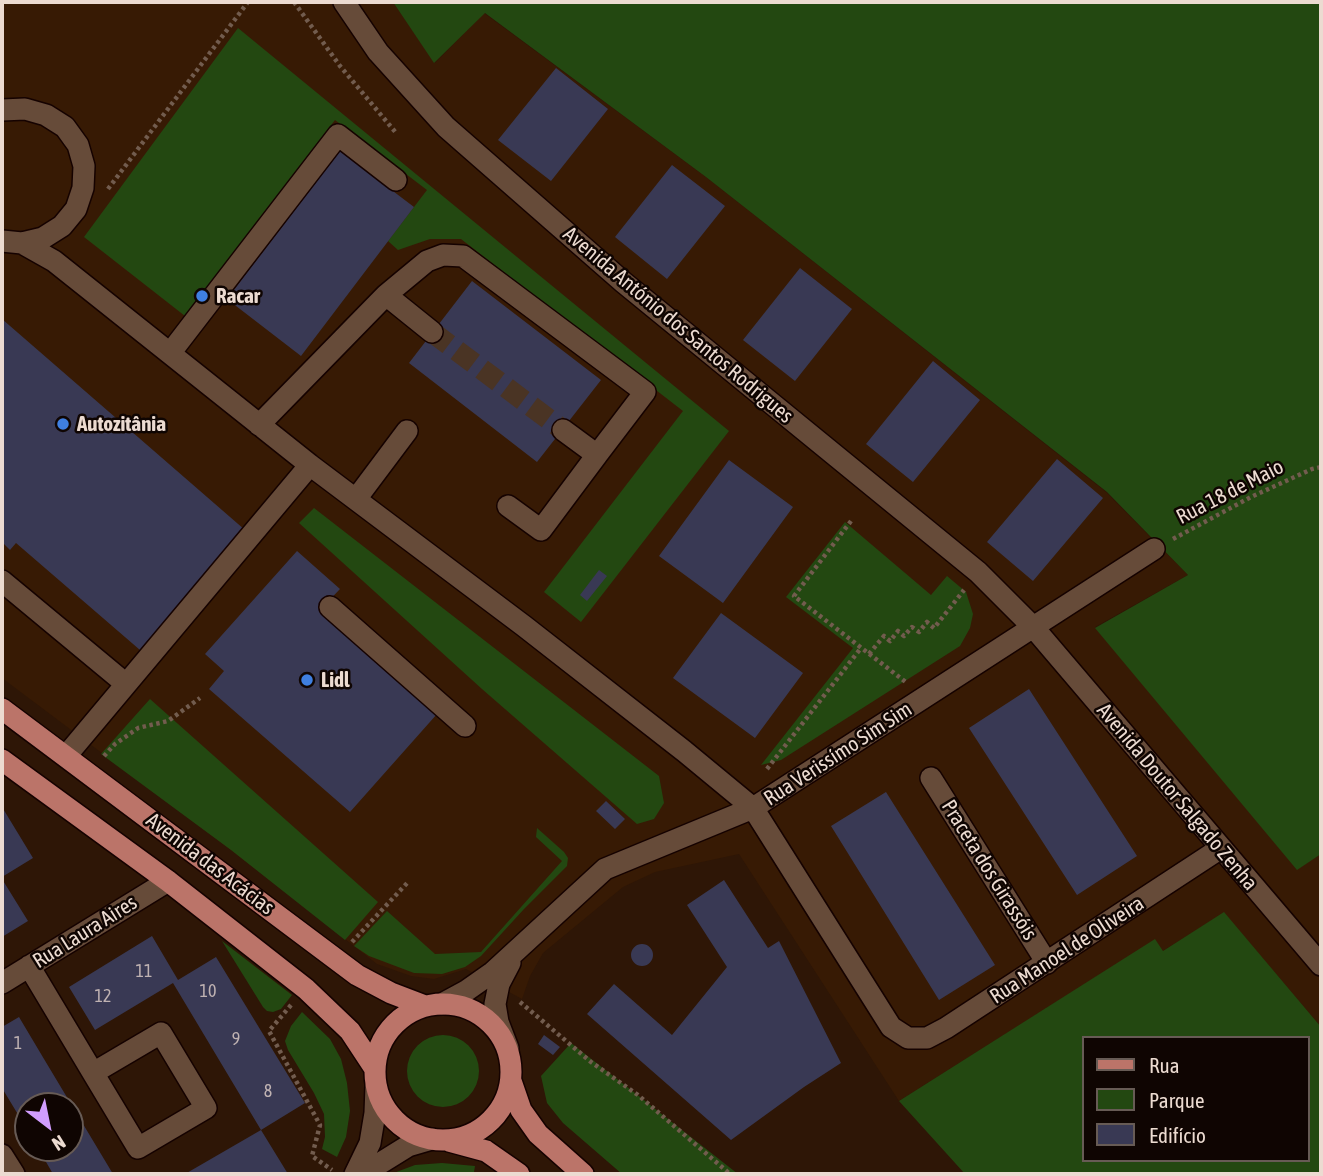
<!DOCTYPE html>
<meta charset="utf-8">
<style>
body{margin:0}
#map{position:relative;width:1323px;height:1176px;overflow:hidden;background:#2e1606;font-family:"Asap Condensed",sans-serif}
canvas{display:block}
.frame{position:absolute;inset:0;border:4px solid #ecdbd1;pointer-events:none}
.legend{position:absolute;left:1082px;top:1036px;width:228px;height:126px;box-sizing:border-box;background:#0f0502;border:2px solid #675b55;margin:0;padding:9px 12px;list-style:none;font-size:21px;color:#ecdbd1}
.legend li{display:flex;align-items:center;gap:14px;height:35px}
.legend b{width:35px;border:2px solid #675b55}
.north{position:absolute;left:14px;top:1092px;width:70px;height:70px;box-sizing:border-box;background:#0f0502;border:2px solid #675b55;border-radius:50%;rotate:148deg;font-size:19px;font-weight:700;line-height:28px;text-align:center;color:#ecdbd1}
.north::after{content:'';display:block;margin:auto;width:24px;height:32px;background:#d19dfe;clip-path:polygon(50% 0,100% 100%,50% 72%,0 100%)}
</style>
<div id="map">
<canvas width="1323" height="1176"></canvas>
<div class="frame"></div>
<ul class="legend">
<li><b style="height:9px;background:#bb7469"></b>Rua</li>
<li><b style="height:19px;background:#234811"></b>Parque</li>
<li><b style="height:19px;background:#393954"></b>Edifício</li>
</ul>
<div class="north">N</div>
</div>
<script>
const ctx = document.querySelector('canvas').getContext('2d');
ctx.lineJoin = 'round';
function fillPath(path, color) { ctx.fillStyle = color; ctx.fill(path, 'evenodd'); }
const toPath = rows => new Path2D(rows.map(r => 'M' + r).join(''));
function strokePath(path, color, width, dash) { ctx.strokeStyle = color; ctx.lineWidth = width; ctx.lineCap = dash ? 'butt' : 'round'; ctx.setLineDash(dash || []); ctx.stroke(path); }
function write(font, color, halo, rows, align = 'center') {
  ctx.font = font + ' "Asap Condensed",sans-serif'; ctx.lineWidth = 5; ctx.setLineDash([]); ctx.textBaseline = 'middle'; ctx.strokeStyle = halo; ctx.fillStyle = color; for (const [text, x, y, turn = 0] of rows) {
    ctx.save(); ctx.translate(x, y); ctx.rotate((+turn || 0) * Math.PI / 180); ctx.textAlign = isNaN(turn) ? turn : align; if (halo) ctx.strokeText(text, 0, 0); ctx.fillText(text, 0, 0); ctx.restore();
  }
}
fillPath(toPath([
 [2,2,393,2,435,63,484,13,706,177,1106,492,1188,575,1095,627,1297,869,1321,854,1321,1027,1224,913,1163,951,1155,940,899,1101,739,854,655,872,623,887,543,953,530,976,522,999,466,969,434,979,411,976,377,964,231,850,2,678]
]), '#371a04');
fillPath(toPath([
 [393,2,1321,2,1321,854,1297,870,1095,628,1188,575,1107,492,706,177,485,13,434,63],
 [238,28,729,431,581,622,544,592,683,411,461,239,430,239,398,250,388,241,427,190,335,120,185,316,84,237],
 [314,508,659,776,664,803,654,819,637,824,482,689,299,523],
 [845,522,931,595,947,576,966,592,973,614,970,628,960,646,781,760,761,765,853,648,786,597],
 [150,699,378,902,345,940,231,850,101,754],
 [537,828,564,852,568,858,567,866,524,909,481,956,465,967,442,974,414,973,369,956,354,946,387,911,435,954,481,952,562,861,536,837],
 [1224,912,1321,1027,1321,1174,965,1174,899,1101,1155,939,1163,951],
 [1083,1038,1307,1038,1307,1160,1083,1160],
 [222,941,292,995,281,1009,273,1012,267,1011,263,1007],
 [302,1012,330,1039,341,1059,347,1083,350,1111,346,1137,337,1157,322,1149,325,1137,324,1114,314,1093,288,1050,285,1041,291,1026],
 '407 1071a36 36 0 1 1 72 0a36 36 0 1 1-72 0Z',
 [571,1043,738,1174,622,1174,563,1123,547,1103,541,1076],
 [442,1163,475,1166,474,1172,458,1174,391,1174,415,1165]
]), '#234811');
fillPath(toPath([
 [556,68,608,109,551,181,498,140],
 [340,151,414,207,301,356,227,299],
 [672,165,725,206,667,279,615,237],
 [800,268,852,309,795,381,743,340],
 [472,281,601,380,537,462,409,363],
 [2,319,245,530,140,650,16,543,10,550,2,542],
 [933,361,980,400,913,482,866,444],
 [1057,459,1103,498,1033,581,987,542],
 [729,460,793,507,723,603,659,556],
 [297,551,340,589,319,611,437,714,350,812,209,689,224,671,205,654],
 [599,570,607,576,587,601,580,595],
 [721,613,803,673,755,738,673,678],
 [1029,689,1137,856,1077,895,969,728],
 [886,792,995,965,939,1000,831,826],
 [606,801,625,819,615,829,596,811],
 [2,807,33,858,2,877],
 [2,879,28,921,2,937],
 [724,880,768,948,779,941,841,1063,804,1087,731,1140,587,1014,614,984,672,1035,727,967,687,905],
 [152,936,178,980,216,957,305,1103,261,1130,288,1174,185,1174,261,1130,173,983,95,1030,69,987],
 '631 955a11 11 0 1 1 22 0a11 11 0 1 1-22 0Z',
 [19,1017,44,1059,113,1174,53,1174,38,1148,70,1148,70,1106,28,1106,28,1131,2,1088,2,1027],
 [544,1035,560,1047,553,1055,538,1044]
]), '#393954');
strokePath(toPath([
 [432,332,563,430]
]), '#4a3424', 21, [21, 10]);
const minor = toPath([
 [344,2,378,52,446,127,623,282,978,572,1034,628,1321,965],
 [2,110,25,109,46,115,65,127,78,145,84,166,83,188,76,209,62,226,43,238,22,243,2,241],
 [22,243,54,261,310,465,524,626,684,751,753,808,891,1027,908,1038,927,1038,946,1028,1221,848],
 [386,295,427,261,443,255,463,256,645,392,597,455],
 [171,352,338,135,396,180],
 [259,425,386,295,432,332],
 [356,499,407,431],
 [508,506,541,530,597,455,563,430],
 [2,581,126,684],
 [330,607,465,726],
 [66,756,310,465],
 [931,778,1047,963],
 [29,966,93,1073,138,1148,206,1108,161,1033,93,1073],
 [2,983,168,881],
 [442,1004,466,991,493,972,605,869,753,808,1154,549],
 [508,1048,498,1022,495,1004,499,984,510,963],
 [2,1155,14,1174],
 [355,1174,370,1143,375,1113,376,1086],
 [363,1174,408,1146,432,1139]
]);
const major = toPath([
 [2,709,357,975,391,993,425,1006],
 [2,760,168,881,306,989,350,1031,375,1069],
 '375 1072a68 68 0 1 1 136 0a68 68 0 1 1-136 0Z',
 [511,1081,521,1110,538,1134,583,1174],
 [449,1141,486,1151,519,1174]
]);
strokePath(minor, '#150200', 24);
strokePath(major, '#150200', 24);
strokePath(toPath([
 [294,2,340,66,397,134],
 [108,189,248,2],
 [851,521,794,596,907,683],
 [1173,539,1251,497,1312,469,1321,467],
 [869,654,884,636,890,641,898,631,904,636,912,627,919,632,927,622,934,628,964,590],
 [104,756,115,744,138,728,168,721,200,698],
 [767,769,861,648],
 [352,942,409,881],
 [520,1002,591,1062,638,1095,730,1174],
 [291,1005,269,1031,320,1125,312,1156,332,1170]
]), '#725c4e', 4.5, [3.5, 3.5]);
strokePath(minor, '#664b39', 21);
strokePath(major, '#bb7469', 21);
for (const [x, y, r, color] of [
 [202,296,7,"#3f7fe0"],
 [63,424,7,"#3f7fe0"],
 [307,680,7,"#3f7fe0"]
]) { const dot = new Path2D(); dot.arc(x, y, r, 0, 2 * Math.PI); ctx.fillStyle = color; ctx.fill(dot); strokePath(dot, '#0f0502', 2.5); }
write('18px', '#bfb2b2', null, [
 ["11",144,971],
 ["10",208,991],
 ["12",103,996],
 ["9",236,1039],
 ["1",18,1043],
 ["8",268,1091]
]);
write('bold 21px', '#ecdbd1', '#0f0502', [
 ["Racar",216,296],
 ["Autozitânia",77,424],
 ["Lidl",321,680]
], 'left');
write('21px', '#ecdbd1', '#0f0502', [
 ["Avenida António dos Santos Rodrigues",678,325,40],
 ["Rua 18 de Maio",1230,492,-27],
 ["Rua Verissímo Sim Sim",838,754,-33],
 ["Avenida Doutor Salgado Zenha",1177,797,50],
 ["Avenida das Acácias",210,864,37],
 ["Praceta dos Girassóis",989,870,58],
 ["Rua Laura Aires",85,932,-32],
 ["Rua Manoel de Oliveira",1067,950,-33]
]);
</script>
